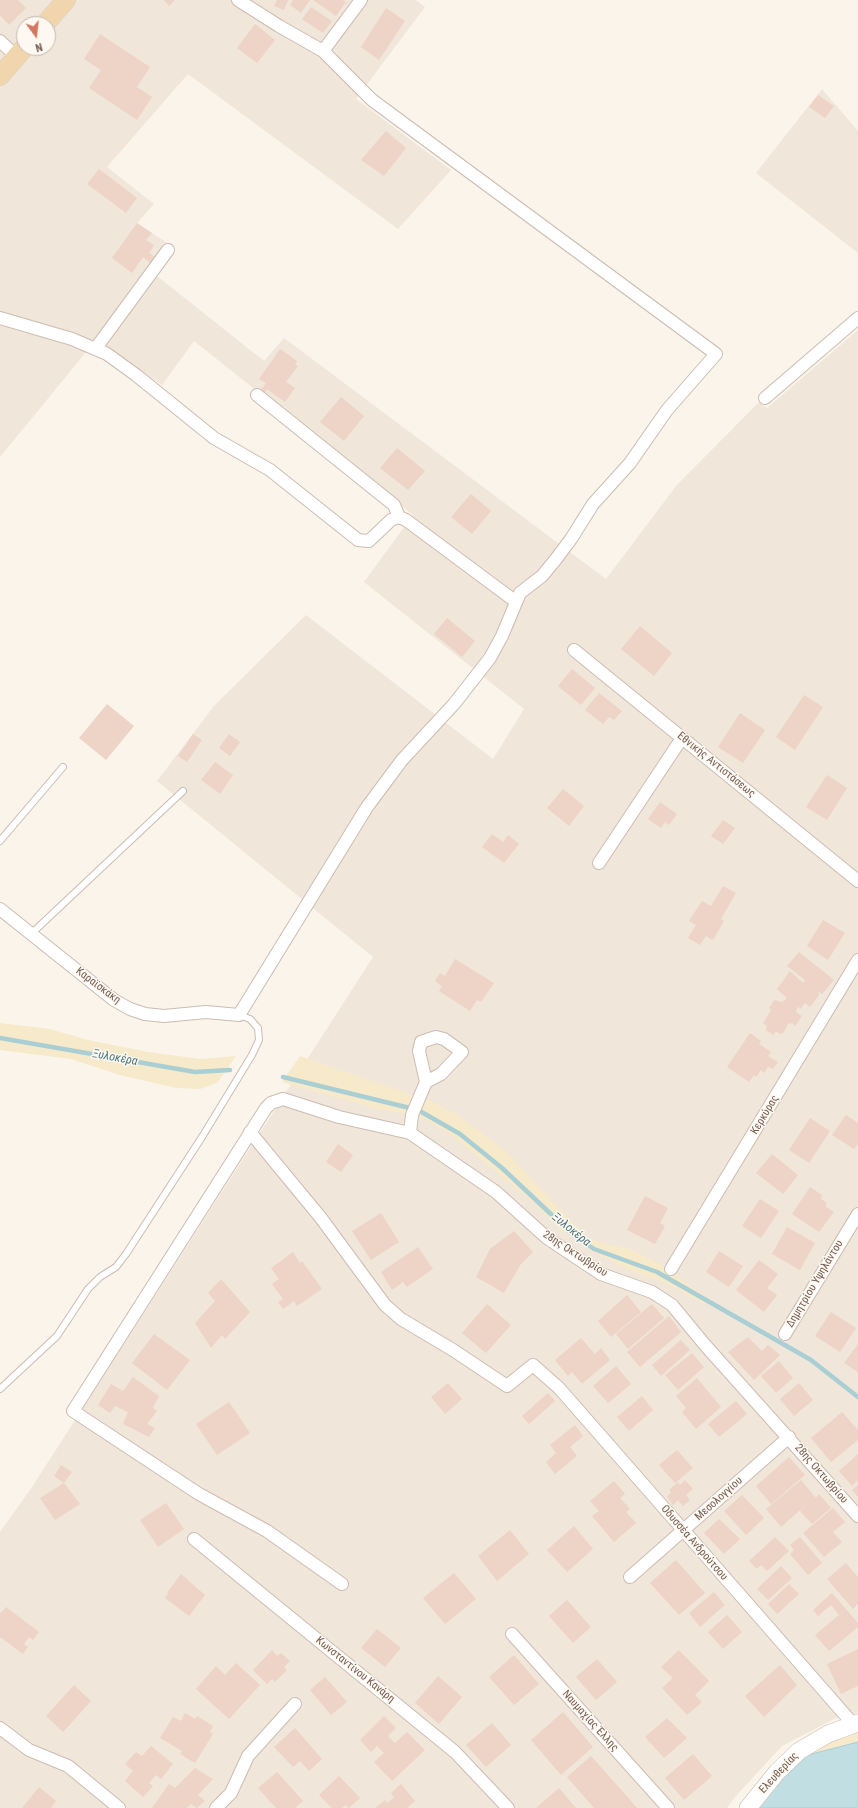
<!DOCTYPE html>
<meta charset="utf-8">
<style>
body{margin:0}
#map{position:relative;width:858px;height:1808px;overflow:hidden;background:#faf4eb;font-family:"Roboto Condensed",sans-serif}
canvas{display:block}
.north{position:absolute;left:16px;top:16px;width:40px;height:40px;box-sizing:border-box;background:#fdf8f1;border:1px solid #c6bab1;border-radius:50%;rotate:165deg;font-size:11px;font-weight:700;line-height:16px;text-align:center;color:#735c51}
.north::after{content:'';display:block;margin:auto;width:14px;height:18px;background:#d5755f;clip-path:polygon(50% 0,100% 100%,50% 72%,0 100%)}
</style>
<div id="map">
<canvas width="858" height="1808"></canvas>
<div class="north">N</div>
</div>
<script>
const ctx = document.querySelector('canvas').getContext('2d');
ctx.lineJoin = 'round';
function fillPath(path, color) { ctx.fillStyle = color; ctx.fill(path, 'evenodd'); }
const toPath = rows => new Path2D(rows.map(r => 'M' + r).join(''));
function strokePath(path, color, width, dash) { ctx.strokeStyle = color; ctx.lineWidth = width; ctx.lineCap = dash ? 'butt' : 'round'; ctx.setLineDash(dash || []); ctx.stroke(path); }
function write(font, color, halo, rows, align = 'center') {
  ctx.font = font + ' "Roboto Condensed",sans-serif'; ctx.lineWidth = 3; ctx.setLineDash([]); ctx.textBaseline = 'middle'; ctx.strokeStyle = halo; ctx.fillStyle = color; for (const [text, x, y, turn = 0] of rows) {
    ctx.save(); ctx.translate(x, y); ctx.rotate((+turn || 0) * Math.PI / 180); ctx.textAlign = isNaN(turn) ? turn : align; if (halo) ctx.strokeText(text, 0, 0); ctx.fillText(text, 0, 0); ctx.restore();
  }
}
fillPath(toPath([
 [0,0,416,0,425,7,356,99,451,170,398,229,188,74,107,167,154,204,137,223,167,243,147,268,264,361,284,338,606,579,676,486,759,402,767,408,858,330,858,1713,836,1718,782,1746,735,1797,727,1808,0,1808,0,1532,32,1487,373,957,157,781,214,706,306,615,493,759,524,709,364,582,413,515,194,341,162,385,96,340,0,457],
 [24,24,48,24,48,48,24,48],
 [822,89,858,131,858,253,756,173]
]), '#f1e6da');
fillPath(toPath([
 [0,1023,50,1029,88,1040,148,1052,200,1059,236,1056,217,1083,200,1089,176,1088,120,1075,71,1059,0,1050],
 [300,1056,432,1102,457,1114,505,1150,563,1213,587,1237,605,1244,631,1249,660,1264,709,1300,704,1304,666,1283,628,1270,591,1251,560,1229,527,1197,448,1133,420,1116,377,1109,282,1082],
 [858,1733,858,1742,808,1755,828,1743]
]), '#f6eaca');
const water = toPath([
 [858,1742,858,1808,758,1808,783,1778,808,1755,858,1742]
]);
fillPath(water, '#c1dfe2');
strokePath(water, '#a9ced3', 1);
strokePath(toPath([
 [0,1038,195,1072,230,1070],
 [283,1077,418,1110,460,1134,502,1168,572,1234,594,1249,657,1272,811,1360,858,1397]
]), '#a9ced3', 4.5);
fillPath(toPath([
 [0,0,18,0,26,8,9,25,0,15],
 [164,0,175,0,169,6],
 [277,0,288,0,284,10,274,6],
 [293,0,310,0,301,13,290,5],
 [313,0,343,0,346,2,336,16],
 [311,7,332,21,323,33,302,19],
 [386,8,405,21,379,60,361,47],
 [255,24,275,40,257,63,237,48],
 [100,34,150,67,137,87,152,97,137,120,89,88,101,70,84,59],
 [818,95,834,106,825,118,809,107],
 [386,131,406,148,384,176,361,160],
 [99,169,137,198,126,213,87,184],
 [137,223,152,233,146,240,154,245,149,253,155,257,151,263,143,257,132,273,112,258],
 [280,349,297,361,295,364,298,366,286,382,295,388,285,402,267,389,263,396,259,393,266,383,259,379],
 [341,397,364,416,344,441,320,422],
 [397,448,425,471,408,490,380,468],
 [471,494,491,511,472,534,451,517],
 [447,618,475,641,462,657,434,634],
 [640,626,672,653,654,676,621,649],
 [572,669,595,688,581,705,558,686],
 [599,693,622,711,614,720,609,717,603,724,585,710],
 [804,695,823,707,795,750,776,737],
 [107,704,134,726,106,760,79,738],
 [740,713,765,730,743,763,718,747],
 [193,734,202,740,187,762,178,756],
 [229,734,240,742,230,756,219,748],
 [215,762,233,775,220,794,201,780],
 [827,775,847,788,827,820,806,807],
 [563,789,584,806,569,826,547,808],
 [660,802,677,814,669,825,665,822,661,828,648,819],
 [723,820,735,828,723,844,711,836],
 [492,834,503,842,508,835,519,844,504,863,482,847],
 [723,886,736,893,721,919,724,921,713,940,706,936,700,945,688,938,696,925,689,921,702,901,711,906],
 [823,920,845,933,828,960,807,946],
 [799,952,834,980,822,994,818,991,819,995,810,1007,805,1003,800,1009,798,1006,796,1012,802,1016,795,1026,792,1023,788,1024,783,1033,780,1034,776,1031,773,1035,766,1030,767,1026,763,1023,771,1010,769,1008,774,1000,782,1002,787,998,777,989,790,971,803,983,805,980,787,966],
 [455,959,494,983,481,1002,477,1000,470,1011,439,991,442,986,435,981,440,973,445,976],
 [750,1033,761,1041,759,1044,771,1052,768,1056,778,1062,773,1069,768,1067,764,1073,761,1070,756,1077,754,1075,749,1082,727,1067],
 [846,1115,858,1123,858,1144,854,1149,832,1135],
 [810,1118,830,1131,809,1163,789,1150],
 [338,1144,353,1155,341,1172,326,1162],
 [772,1154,798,1175,783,1194,756,1173],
 [810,1187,822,1195,821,1199,826,1202,826,1207,834,1212,819,1232,792,1214],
 [645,1196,668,1208,660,1223,665,1226,655,1244,627,1230],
 [760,1199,779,1211,761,1238,742,1226],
 [381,1213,399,1242,371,1260,352,1231],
 [787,1227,815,1243,800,1270,772,1254],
 [514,1231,533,1252,521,1264,504,1293,476,1277,490,1249],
 [418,1247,433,1269,407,1287,403,1282,392,1290,381,1272],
 [719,1251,743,1266,729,1287,706,1272],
 [293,1252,300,1263,302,1261,322,1289,297,1306,294,1301,283,1309,278,1302,283,1299,272,1284,279,1279,271,1268],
 [759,1260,778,1274,767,1288,777,1295,764,1312,736,1290],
 [221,1279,250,1312,225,1339,222,1335,211,1348,195,1323,215,1301,208,1293],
 [627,1295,641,1312,611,1337,598,1321],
 [487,1304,511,1325,486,1353,462,1333],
 [652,1304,664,1318,628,1349,616,1334],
 [831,1312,856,1328,840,1352,815,1336],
 [669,1316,681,1332,640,1367,627,1352],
 [154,1334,190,1360,167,1390,132,1363],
 [748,1337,762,1351,768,1345,780,1355,754,1380,728,1352],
 [581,1338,595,1354,601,1348,610,1360,582,1384,572,1372,568,1376,555,1360],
 [681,1340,690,1350,661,1376,652,1365],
 [858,1344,858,1372,844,1363],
 [692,1353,704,1367,678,1390,665,1375],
 [779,1361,793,1378,776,1393,761,1376],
 [616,1366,631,1384,608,1403,593,1386],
 [133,1377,159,1396,153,1408,157,1411,147,1424,155,1428,149,1437,123,1424,128,1412,115,1406,110,1413,98,1405,111,1384,123,1391],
 [697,1378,721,1407,696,1429,682,1412,686,1408,676,1396],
 [448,1383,462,1399,445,1414,431,1397],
 [799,1383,813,1400,794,1416,780,1399],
 [548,1393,555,1401,529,1424,522,1416],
 [642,1396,653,1410,629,1431,617,1417],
 [736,1401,747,1414,719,1437,708,1424],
 [229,1402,250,1433,217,1455,196,1424],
 [842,1412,858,1430,858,1440,831,1462,811,1438],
 [575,1425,583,1436,570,1447,577,1456,555,1474,546,1462,556,1453,550,1445],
 [677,1450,693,1468,675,1483,659,1465],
 [858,1454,858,1480,852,1486,839,1471],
 [789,1457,805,1475,771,1504,756,1486],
 [61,1465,72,1472,64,1483,80,1504,55,1520,40,1498,64,1483,54,1476],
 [685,1480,693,1489,686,1495,690,1500,683,1506,678,1500,673,1505,667,1497,671,1492,669,1490,678,1482,680,1485],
 [801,1480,816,1498,819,1494,831,1508,812,1524,800,1511,807,1504,781,1527,766,1509],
 [614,1481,625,1494,620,1498,630,1509,626,1512,636,1523,614,1542,592,1516,599,1511,590,1501],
 [858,1485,858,1497,852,1490],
 [742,1495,764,1518,746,1535,724,1511],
 [166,1503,184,1529,158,1547,140,1520],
 [833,1508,845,1522,833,1532,842,1542,824,1557,803,1533],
 [719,1519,740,1539,724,1554,704,1533],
 [574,1526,593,1549,567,1572,547,1550],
 [510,1530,529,1554,497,1581,478,1556],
 [775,1537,789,1551,767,1571,761,1565,757,1569,749,1561],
 [800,1537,822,1563,808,1575,790,1554,794,1550,790,1545],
 [676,1560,705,1593,679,1615,650,1583],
 [846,1563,858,1577,858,1604,853,1609,827,1579],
 [781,1566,792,1578,768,1600,757,1589],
 [454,1573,476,1599,445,1624,423,1598],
 [181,1574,205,1595,189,1616,165,1598,168,1594,167,1593],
 [789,1584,799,1594,777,1614,768,1604],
 [714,1592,725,1605,700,1627,689,1613],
 [832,1593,858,1623,858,1627,829,1651,815,1635,839,1615,831,1605,818,1616,813,1610],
 [567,1600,591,1627,573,1643,549,1616],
 [6,1607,39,1632,33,1640,29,1637,24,1644,28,1647,23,1654,0,1637,0,1612,1,1613],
 [727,1615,742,1632,723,1649,708,1632],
 [377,1629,401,1648,385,1667,361,1648],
 [858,1649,858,1686,841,1694,827,1664],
 [272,1650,277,1656,281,1653,290,1661,284,1667,287,1670,275,1682,272,1679,267,1684,253,1670],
 [679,1650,709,1681,695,1695,702,1702,687,1715,662,1688,673,1678,661,1667],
 [514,1655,539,1684,514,1705,489,1677],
 [597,1659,617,1682,596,1700,576,1677],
 [236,1663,260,1685,229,1719,196,1689,216,1666,225,1675],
 [780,1665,797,1685,764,1717,745,1696],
 [438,1676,462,1697,439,1724,415,1703],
 [325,1677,347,1702,331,1715,310,1690],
 [74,1685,91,1701,63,1732,46,1716],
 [563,1712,593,1747,561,1775,531,1740],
 [185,1713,195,1719,197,1716,213,1726,210,1732,213,1734,195,1763,180,1754,182,1751,160,1738,173,1717,181,1721],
 [384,1716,396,1728,388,1736,395,1743,407,1732,425,1750,392,1781,374,1762,384,1753,377,1746,371,1752,360,1740],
 [667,1718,687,1738,664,1758,645,1737],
 [492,1723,511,1745,486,1767,466,1745],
 [295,1728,322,1759,309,1771,300,1761,293,1767,274,1747],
 [151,1746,173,1764,161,1779,156,1775,149,1783,153,1786,143,1797,125,1781,133,1771,125,1764,136,1752,142,1756],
 [693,1754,712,1776,684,1800,665,1778],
 [591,1756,631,1801,637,1808,594,1808,567,1777],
 [195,1768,213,1779,198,1795,205,1801,197,1808,191,1804,187,1808,152,1808,169,1784,175,1788],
 [277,1772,303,1801,295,1808,276,1808,258,1788],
 [339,1776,360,1798,349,1808,345,1805,342,1808,332,1808,319,1795],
 [401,1784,415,1801,407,1808,375,1808,385,1800,387,1803,394,1798,391,1793],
 [39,1787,56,1801,51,1808,22,1808],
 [559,1788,576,1808,536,1808]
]), '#edd4c6');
const lane = toPath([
 [0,841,63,767],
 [31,934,183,791],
 [0,1389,57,1336,88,1289,100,1277,116,1267,126,1254,202,1137,252,1055,259,1040,258,1028,250,1019,239,1015]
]);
const street = toPath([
 [0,41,17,57],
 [323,51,361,0],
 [0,318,72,339,107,354,136,375,214,438,270,470,358,540,369,541,391,520,399,517,406,520,515,601],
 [96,348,168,250],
 [257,395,394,505,399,517],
 [765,398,858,318],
 [574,650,858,881],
 [599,863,682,738],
 [0,909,114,1000,130,1009,145,1014,164,1016,206,1012,239,1015,367,807,402,760,454,704,490,658,502,636,520,593,542,576,556,559,571,539,593,504,630,463,667,410,716,354,372,100,323,51,279,26,238,0],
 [250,1132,321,1218,385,1305,401,1319,453,1350,507,1386,533,1365,559,1388,853,1724],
 [410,1133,412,1115,426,1082,419,1051,421,1042,436,1037,444,1039,462,1052,441,1074,426,1082],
 [671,1269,858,960],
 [785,1334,858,1214],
 [194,1539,455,1752,508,1808],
 [630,1577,789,1437],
 [342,1584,267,1531,199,1494,73,1411,266,1108,271,1103,283,1099,339,1117,410,1133,496,1192,547,1238,601,1274,652,1292,672,1305,705,1345,858,1516],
 [512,1634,668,1808],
 [0,1728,29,1750,68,1766,119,1808],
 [216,1808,231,1793,248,1756,295,1704]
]);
const secondary = toPath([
 [748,1808,777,1772,799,1751,828,1734,858,1723]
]);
const primary = toPath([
 [45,24,66,0],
 [0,76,24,48]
]);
strokePath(lane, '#ccbcb2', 8);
strokePath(street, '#ccbcb2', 14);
strokePath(secondary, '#cebcb0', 18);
strokePath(primary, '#d8d1ce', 20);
strokePath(lane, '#fff', 6);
strokePath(street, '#fff', 12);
strokePath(secondary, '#fff', 17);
strokePath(primary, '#f1d5ac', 19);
write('11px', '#735c51', '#fdf8f1', [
 ["Εθνικής Αντιστάσεως",716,765,39],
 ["Καραϊσκάκη",98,986,37],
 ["Κερκύρας",765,1115,-59],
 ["28ης Οκτωβρίου",575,1254,33],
 ["Δημητρίου Υψηλάντου",815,1284,-59],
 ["28ης Οκτωβρίου",821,1474,49],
 ["Μεσολογγίου",719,1499,-42],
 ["Οδυσσέα Ανδρούτσου",694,1543,49],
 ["Κωνσταντίνου Κανάρη",355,1670,39],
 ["Ναυμαχίας Έλλης",590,1721,48],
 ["Ελευθερίας",779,1773,-47]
]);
write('italic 12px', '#49767c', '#fdf8f1', [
 ["Ξυλοκέρα",115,1058,10],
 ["Ξυλοκέρα",571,1230,39]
]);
</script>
